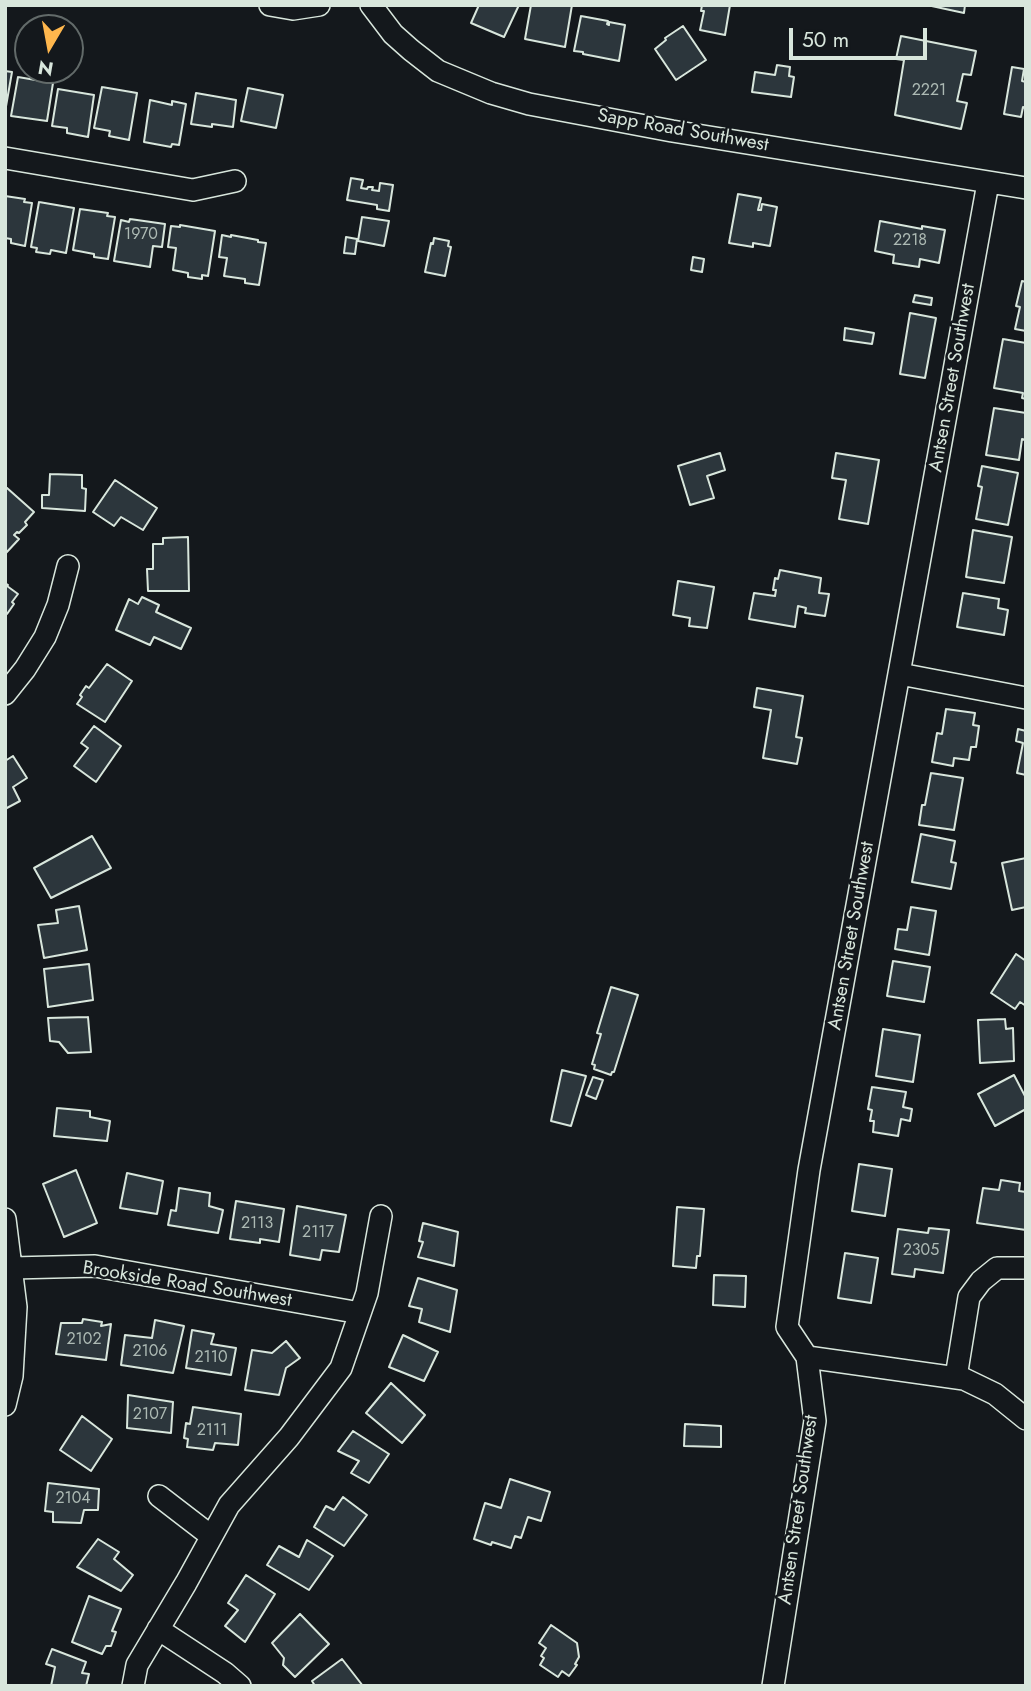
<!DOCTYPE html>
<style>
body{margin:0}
#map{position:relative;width:1031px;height:1691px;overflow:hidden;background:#14181c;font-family:Jost,sans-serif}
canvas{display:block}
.frame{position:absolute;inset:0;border:7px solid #d8e6dc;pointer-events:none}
.north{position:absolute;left:14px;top:14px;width:70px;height:70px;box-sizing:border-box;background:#14181c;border:2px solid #626a69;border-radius:50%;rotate:190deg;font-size:19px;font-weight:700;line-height:28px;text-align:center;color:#d8e6dc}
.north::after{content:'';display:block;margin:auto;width:24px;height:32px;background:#ffb74d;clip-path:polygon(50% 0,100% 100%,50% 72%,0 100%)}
.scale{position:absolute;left:789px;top:28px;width:138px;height:32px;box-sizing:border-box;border:4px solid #d8e6dc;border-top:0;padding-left:9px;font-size:21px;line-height:24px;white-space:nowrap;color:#d8e6dc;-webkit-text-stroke:5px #14181c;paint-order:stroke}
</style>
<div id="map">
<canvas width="1031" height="1691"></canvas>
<div class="frame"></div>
<div class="north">N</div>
<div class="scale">50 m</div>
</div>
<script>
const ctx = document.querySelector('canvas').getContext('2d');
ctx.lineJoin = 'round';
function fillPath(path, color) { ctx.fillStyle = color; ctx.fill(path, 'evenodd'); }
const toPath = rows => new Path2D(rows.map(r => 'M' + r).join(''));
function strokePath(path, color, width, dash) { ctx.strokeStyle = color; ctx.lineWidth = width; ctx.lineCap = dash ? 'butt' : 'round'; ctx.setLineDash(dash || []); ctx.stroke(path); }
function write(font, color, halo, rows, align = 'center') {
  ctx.font = font + ' Jost,sans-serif'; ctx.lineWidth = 5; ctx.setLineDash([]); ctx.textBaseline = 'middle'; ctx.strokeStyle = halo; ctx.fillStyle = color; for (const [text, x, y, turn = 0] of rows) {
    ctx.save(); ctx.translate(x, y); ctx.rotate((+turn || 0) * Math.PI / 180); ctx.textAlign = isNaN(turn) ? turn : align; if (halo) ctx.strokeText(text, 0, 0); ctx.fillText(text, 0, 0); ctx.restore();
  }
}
const building = toPath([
 [479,5,519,5,504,37,471,23,479,5],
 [531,5,572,5,565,47,525,39,531,5],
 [702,5,730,5,725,35,700,30,704,11,701,11,702,5],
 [927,5,965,5,964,13,927,5],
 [581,16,608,21,607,24,609,25,609,22,625,25,619,61,583,54,583,52,574,51,581,16],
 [683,26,706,60,676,80,655,49,666,40,665,38,683,26],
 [901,36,976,51,971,75,963,74,957,101,967,103,961,129,895,115,904,60,896,59,901,36],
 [777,65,790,67,789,76,794,77,791,97,752,92,755,72,775,75,777,65],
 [1012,67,1024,69,1022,81,1026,82,1026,108,1023,107,1021,117,1004,114,1012,67],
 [5,71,12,72,5,112,5,71],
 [18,77,53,83,47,121,11,116,18,77],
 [102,87,137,93,129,140,109,136,110,131,94,128,102,87],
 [248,88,283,95,276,128,241,121,248,88],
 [58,89,94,95,88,137,67,133,67,128,52,126,58,89],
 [196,93,236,100,233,127,212,124,212,127,191,124,196,93],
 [150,100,172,105,172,101,186,104,179,145,172,144,171,147,144,142,150,100],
 [351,178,363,180,361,188,367,189,368,187,373,187,372,190,379,191,380,183,393,185,389,211,377,209,377,205,347,200,351,178],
 [738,194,761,198,758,210,761,210,762,204,777,207,770,246,753,243,753,247,729,243,738,194],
 [5,196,25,199,24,202,32,203,25,246,11,243,11,239,5,238,5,196],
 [39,202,74,208,66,253,51,250,50,254,36,252,37,248,31,247,39,202],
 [80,209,108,213,107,216,115,217,108,259,94,257,94,254,73,250,80,209],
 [362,217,389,221,384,246,358,241,362,217],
 [130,219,165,224,162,247,153,246,150,267,114,261,121,220,129,222,130,219],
 [880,221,922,229,922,226,945,230,939,263,920,259,919,267,893,263,894,255,875,251,880,221],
 [180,225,215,231,208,276,202,275,202,279,188,277,188,273,173,270,176,248,168,247,171,226,180,227,180,225],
 [222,235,231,237,231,235,258,240,258,242,266,243,259,285,245,283,245,279,224,276,227,258,219,257,222,235],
 [346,237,357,239,355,254,344,253,346,237],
 [434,238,449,241,448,246,451,247,445,276,425,272,431,243,433,244,434,238],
 [693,257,704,259,702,272,691,270,693,257],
 [1022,281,1026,282,1026,331,1015,329,1020,307,1016,306,1022,281],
 [915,295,932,298,931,305,913,302,915,295],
 [910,313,936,318,925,378,900,374,910,313],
 [845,328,874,333,872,344,844,340,845,328],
 [1003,339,1026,343,1026,399,1022,398,1023,393,994,388,1003,339],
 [994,408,1026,413,1026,440,1022,439,1019,460,986,455,994,408],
 [720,453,725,470,707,476,714,498,690,505,678,466,720,453],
 [836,453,879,460,868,524,839,519,846,480,832,478,836,453],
 [982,466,1018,473,1008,525,976,519,982,487,978,486,982,466],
 [50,474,82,475,82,488,86,489,85,511,42,508,42,495,49,495,50,474],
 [115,480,157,508,143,530,121,517,114,526,93,512,115,480],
 [7,488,34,512,25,522,27,525,19,533,17,532,14,535,19,539,5,554,5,490,7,488],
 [973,530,1012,537,1004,583,966,577,973,530],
 [188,537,189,591,148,591,147,569,153,569,153,544,163,544,163,538,188,537],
 [780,570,821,578,819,593,829,594,825,616,805,613,806,608,798,606,795,627,749,619,754,593,775,596,776,590,773,590,775,578,778,579,780,570],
 [678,581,714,587,707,628,689,626,690,618,673,615,678,581],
 [5,583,8,585,7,586,18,594,12,602,14,604,7,614,5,613,5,583],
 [963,593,999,599,998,608,1008,610,1004,635,957,627,963,593],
 [142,597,159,605,156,612,191,628,181,649,154,637,150,645,116,630,129,599,138,604,142,597],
 [107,664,132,681,105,722,77,704,82,697,80,695,86,686,89,688,107,664],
 [757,688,803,696,796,737,802,738,797,764,763,758,771,710,754,707,757,688],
 [946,709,975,713,973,725,979,726,976,747,971,747,969,760,954,758,953,766,932,762,937,733,942,734,946,709],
 [94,726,121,746,96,782,74,766,88,748,81,743,94,726],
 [1018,729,1026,731,1026,775,1017,773,1023,743,1016,741,1018,729],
 [13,756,27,778,13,787,20,801,5,809,5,761,13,756],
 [931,773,963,778,954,830,919,825,922,805,925,805,931,773],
 [921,834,955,841,951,862,956,863,951,889,912,882,921,834],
 [92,836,111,868,51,898,34,868,92,836],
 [1026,858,1026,907,1012,910,1002,863,1026,858],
 [79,906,87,950,44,958,38,925,58,923,56,910,79,906],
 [911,907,936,911,929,955,895,949,898,929,907,930,911,907],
 [1016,954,1026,961,1026,1006,1020,1002,1015,1009,991,993,1016,954],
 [893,961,930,967,924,1002,887,996,893,961],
 [89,964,93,1000,48,1007,44,969,89,964],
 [611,987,638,995,614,1072,612,1072,611,1075,594,1069,595,1065,592,1064,601,1034,597,1033,611,987],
 [88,1017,91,1052,68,1053,59,1042,50,1041,48,1018,88,1017],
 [1005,1019,1006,1029,1013,1028,1014,1061,980,1063,978,1020,1005,1019],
 [883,1029,920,1035,913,1082,876,1076,883,1029],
 [562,1070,586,1076,571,1126,551,1121,562,1070],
 [1014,1075,1026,1098,1026,1109,995,1126,978,1094,1014,1075],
 [593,1077,603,1080,596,1099,586,1095,593,1077],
 [872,1087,906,1092,903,1107,912,1109,910,1121,901,1119,898,1136,873,1132,874,1121,870,1121,872,1110,868,1109,872,1087],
 [57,1108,90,1111,90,1117,110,1121,107,1141,54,1136,57,1108],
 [859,1164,892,1169,885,1216,852,1211,859,1164],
 [76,1170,97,1223,64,1237,43,1184,76,1170],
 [127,1173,163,1181,157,1214,120,1208,127,1173],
 [1001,1180,1020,1183,1019,1191,1026,1192,1026,1230,977,1223,983,1188,999,1190,1001,1180],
 [179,1188,210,1193,209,1206,223,1210,218,1233,168,1225,171,1210,176,1211,179,1188],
 [236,1201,284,1209,279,1242,260,1239,260,1243,230,1239,236,1201],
 [297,1206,346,1215,339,1252,322,1250,320,1260,290,1255,297,1206],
 [677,1207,704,1209,700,1256,697,1256,696,1268,673,1266,677,1207],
 [423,1223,458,1232,454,1266,418,1257,423,1242,419,1241,423,1223],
 [929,1228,949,1230,943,1273,915,1269,914,1277,892,1274,898,1229,928,1233,929,1228],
 [845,1253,878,1258,871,1303,838,1298,845,1253],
 [714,1275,746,1276,745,1307,713,1305,714,1275],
 [418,1278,457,1290,450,1332,419,1322,422,1309,409,1306,418,1278],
 [83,1319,102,1322,101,1326,111,1324,106,1360,56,1354,61,1323,82,1323,83,1319],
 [155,1320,184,1326,173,1373,121,1365,125,1335,152,1338,155,1320],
 [192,1330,214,1334,211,1344,236,1348,231,1375,186,1368,192,1330],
 [403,1335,438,1352,424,1381,389,1367,403,1335],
 [286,1341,300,1358,286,1368,279,1395,245,1390,252,1350,272,1353,286,1341],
 [391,1383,425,1415,402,1443,366,1413,391,1383],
 [128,1395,173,1402,171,1433,127,1428,128,1395],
 [193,1407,241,1414,238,1445,215,1443,213,1450,187,1447,188,1439,184,1438,186,1423,190,1424,193,1407],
 [82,1416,112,1439,91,1471,60,1450,82,1416],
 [685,1424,721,1426,721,1447,684,1446,685,1424],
 [353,1431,389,1454,369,1483,351,1473,359,1461,338,1451,353,1431],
 [510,1479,550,1492,541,1521,528,1517,521,1538,515,1536,511,1548,492,1542,491,1545,474,1539,485,1503,501,1508,510,1479],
 [48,1483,99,1489,98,1510,84,1510,81,1523,53,1522,53,1512,45,1511,48,1483],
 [343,1497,367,1515,344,1546,314,1527,326,1506,334,1510,343,1497],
 [98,1539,119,1552,114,1559,133,1575,121,1591,77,1567,98,1539],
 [307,1540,333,1556,309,1590,267,1565,279,1546,299,1557,307,1540],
 [246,1575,275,1594,245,1642,225,1626,238,1610,228,1603,246,1575],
 [89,1596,121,1609,112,1631,116,1632,111,1646,106,1646,102,1654,72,1642,89,1596],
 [300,1614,329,1644,295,1677,283,1665,284,1658,272,1643,300,1614],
 [551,1625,577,1643,579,1657,575,1664,577,1665,569,1676,562,1671,558,1677,540,1665,544,1658,541,1656,546,1648,539,1643,551,1625],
 [52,1649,86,1662,82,1673,89,1674,86,1686,51,1686,55,1667,46,1664,52,1649],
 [342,1659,363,1686,315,1686,312,1681,342,1659]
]);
fillPath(building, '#2c363c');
strokePath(building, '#d8e6dc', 2);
const minor = toPath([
 [270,5,293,9,319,5],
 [371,5,393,34,411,50,438,71,491,93,529,104,672,131,1026,188],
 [5,158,193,190,235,181],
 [900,674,1026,698],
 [5,694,25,669,45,637,58,605,68,566],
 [5,1219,16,1307,12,1376,5,1405],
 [12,1268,95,1266,360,1313],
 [807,1357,964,1379,995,1394,1026,1419],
 [956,1377,969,1297,981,1281,997,1268,1026,1268],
 [159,1496,211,1536],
 [158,1629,225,1673,240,1686],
 [133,1686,137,1665,186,1583,229,1505,289,1437,341,1368,367,1293,381,1216],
 [773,1686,815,1421,807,1357,787,1327,809,1170,988,183]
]);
strokePath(minor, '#d8e6dc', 24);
strokePath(minor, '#14181c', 21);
write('16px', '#adbab4', null, [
 ["2221",929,91],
 ["1970",141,235],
 ["2218",910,241],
 ["2113",257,1224],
 ["2117",318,1233],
 ["2305",921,1251],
 ["2102",84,1340],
 ["2106",150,1352],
 ["2110",211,1358],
 ["2107",150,1415],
 ["2111",212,1431],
 ["2104",73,1499]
]);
write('19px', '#d8e6dc', '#14181c', [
 ["Sapp Road Southwest",683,131,10],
 ["Antsen Street Southwest",953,378,-80],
 ["Antsen Street Southwest",852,936,-80],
 ["Brookside Road Southwest",187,1285,9],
 ["Antsen Street Southwest",799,1510,-82]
]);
</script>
